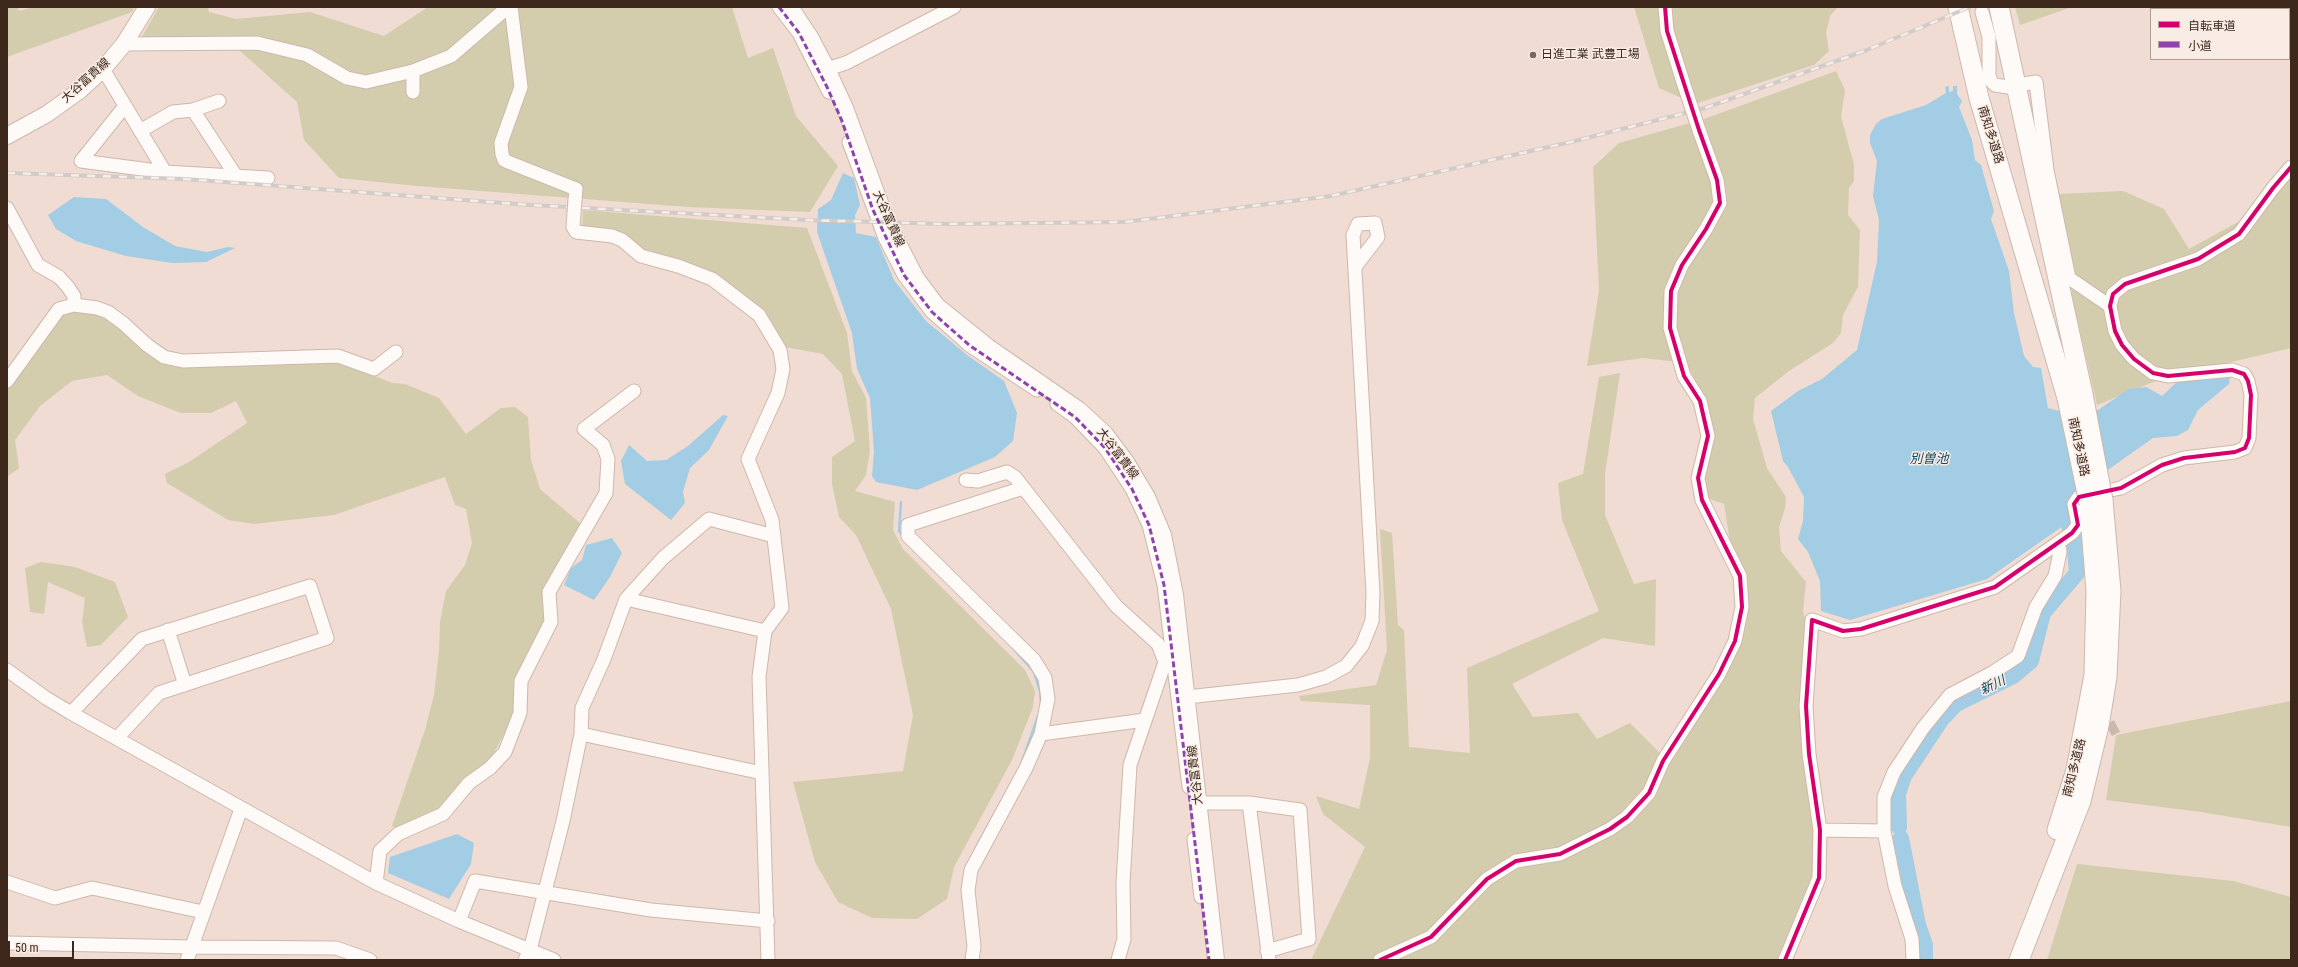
<!DOCTYPE html>
<meta charset="utf-8">
<style>
body{margin:0}
#map{position:relative;width:2298px;height:967px;overflow:hidden;background:#f0dcd2;font-family:"Roboto Condensed","Noto Sans JP",sans-serif}
canvas{display:block}
.frame{position:absolute;inset:0;border:8px solid #3e281b;pointer-events:none}
.legend{position:absolute;left:2150px;top:8px;width:140px;height:52px;box-sizing:border-box;background:#f8ece5;border:1px solid #ae9e94;margin:0;padding:5px 7px;list-style:none;font-size:12px;color:#3e281b}
.legend li{display:flex;align-items:center;gap:8px;height:20px}
.legend b{width:20px;border:1px solid #ae9e94}
.scale{position:absolute;left:8px;top:941px;width:66px;height:18px;box-sizing:border-box;border:2px solid #3e281b;border-top:0;padding-left:5px;font-size:12px;line-height:14px;white-space:nowrap;color:#3e281b;-webkit-text-stroke:3px #f8ece5;paint-order:stroke}
</style>
<div id="map">
<canvas width="2298" height="967"></canvas>
<div class="frame"></div>
<ul class="legend">
<li><b style="height:5px;background:#d6006c"></b>自転車道</li>
<li><b style="height:5px;background:#8e44ad"></b>小道</li>
</ul>
<div class="scale">50 m</div>
</div>
<script>
const ctx = document.querySelector('canvas').getContext('2d');
ctx.lineJoin = 'round';
function fillPath(path, color) { ctx.fillStyle = color; ctx.fill(path, 'evenodd'); }
const toPath = rows => new Path2D(rows.map(r => 'M' + r).join(''));
function strokePath(path, color, width, dash) { ctx.strokeStyle = color; ctx.lineWidth = width; ctx.lineCap = dash ? 'butt' : 'round'; ctx.setLineDash(dash || []); ctx.stroke(path); }
function write(font, color, halo, rows, align = 'center') {
  ctx.font = font + ' "Roboto Condensed","Noto Sans JP",sans-serif'; ctx.lineWidth = 3; ctx.setLineDash([]); ctx.textBaseline = 'middle'; ctx.strokeStyle = halo; ctx.fillStyle = color; for (const [text, x, y, turn = 0] of rows) {
    ctx.save(); ctx.translate(x, y); ctx.rotate((+turn || 0) * Math.PI / 180); ctx.textAlign = isNaN(turn) ? turn : align; if (halo) ctx.strokeText(text, 0, 0); ctx.fillText(text, 0, 0); ctx.restore();
  }
}
fillPath(toPath([
 [7,7,17,7,19,11,34,7,134,7,132,12,7,57],
 [159,7,208,7,209,12,236,19,310,12,384,36,428,7,732,7,748,58,773,48,796,116,838,166,810,212,688,207,417,186,339,178,304,140,297,102,229,41,140,40],
 [1634,7,1838,7,1830,16,1826,33,1829,51,1814,65,1695,104,1659,88],
 [2015,7,2072,7,2020,25],
 [1836,71,1845,90,1841,116,1854,165,1854,181,1849,188,1848,215,1860,230,1858,287,1843,315,1841,333,1833,343,1789,371,1755,398,1753,419,1767,468,1786,497,1785,508,1779,527,1781,551,1806,582,1803,611,1806,623,1815,828,1814,879,1779,960,1311,960,1365,847,1323,814,1316,796,1359,809,1370,758,1370,705,1301,701,1299,696,1376,685,1387,650,1380,529,1392,533,1398,625,1404,630,1409,747,1470,753,1467,668,1599,611,1562,520,1558,483,1583,474,1599,377,1620,373,1605,474,1605,515,1634,584,1656,579,1655,646,1603,638,1512,684,1533,717,1578,713,1597,739,1630,723,1668,761,1747,605,1730,542,1724,504,1707,498,1704,475,1705,398,1686,363,1643,358,1587,366,1599,291,1593,167,1619,143,1704,119],
 [2291,172,2291,348,2163,378,2097,405,2073,300,2059,194,2123,191,2164,209,2189,249,2247,217],
 [583,210,807,228,847,333,852,371,866,398,870,451,866,475,855,491,895,502,893,530,903,549,1025,670,1035,691,1033,707,1012,760,954,867,947,899,917,919,872,918,838,902,815,862,793,782,903,771,913,715,891,609,856,535,839,517,832,484,832,457,855,441,842,374,823,354,785,347,761,311,643,250,582,228],
 [75,310,104,315,163,361,338,361,392,383,405,384,439,398,466,434,501,408,515,407,528,417,531,460,540,489,581,524,545,589,546,622,516,712,491,758,463,782,436,811,397,829,392,826,425,730,434,695,439,650,440,622,446,591,465,565,472,543,466,509,455,505,445,477,334,515,254,524,228,520,167,483,165,474,189,462,247,423,236,401,211,413,181,413,138,396,107,375,72,381,40,406,15,440,19,468,7,477,7,389,13,377,62,314],
 [41,562,75,567,115,582,128,617,101,645,87,647,82,622,85,598,48,582,44,614,30,612,25,568],
 [2291,701,2291,827,2201,812,2106,800,2116,735],
 [2077,864,2233,881,2291,897,2291,960,2047,960]
]), '#d3cdad');
fillPath(toPath([
 [1949,86,1949,92,1953,91,1953,86,1957,86,1957,94,1962,101,1959,107,1972,140,1975,160,1981,165,1994,211,1991,219,2009,271,2014,313,2024,356,2033,367,2041,368,2048,408,2059,411,2098,410,2129,389,2146,387,2162,396,2178,381,2230,376,2229,384,2198,410,2188,430,2177,436,2153,438,2064,501,2060,501,2063,526,1987,579,1850,620,1821,611,1820,581,1808,552,1798,539,1803,521,1804,497,1788,467,1783,461,1771,411,1798,391,1822,379,1857,350,1877,262,1879,220,1873,196,1877,161,1870,143,1870,135,1876,124,1882,119,1926,105,1946,93,1945,87],
 [843,173,854,178,860,205,855,215,856,233,876,237,894,280,926,321,967,355,1004,381,1017,413,1013,441,995,457,917,490,876,482,872,476,874,451,870,398,857,369,852,333,817,232,818,209,831,200],
 [74,197,106,199,143,227,175,246,207,252,228,247,235,248,206,262,172,263,126,256,76,241,56,229,48,215],
 [723,415,728,416,709,450,690,468,683,492,685,503,671,520,625,484,621,461,629,445,647,461,666,460,688,446],
 [612,538,622,553,610,577,594,600,564,585,571,568,582,560,586,545],
 [457,834,474,843,471,864,449,899,388,873,390,857]
]), '#a3cde4');
strokePath(toPath([
 [901,502,899,531,903,536],
 [1013,648,1034,672,1040,691,1041,704],
 [1023,759,1038,716],
 [975,849,1014,778],
 [963,882,966,868],
 [962,891,965,918]
]), '#a3cde4', 2.5);
strokePath(toPath([
 [2064,501,2070,530],
 [1899,827,1898,794,1904,776,1941,720,1956,704,2013,676,2031,661,2043,613,2077,573,2074,539],
 [1901,838,1918,925,1925,945,1925,960]
]), '#a3cde4', 16);
strokePath(toPath([
 [2092,739,2117,726]
]), '#ccb8ad', 13, [13, 6]);
const minor = toPath([
 [511,7,521,87,501,143,502,154,504,160,508,162,576,189,575,200],
 [779,7,799,33,829,92],
 [1665,7,1667,31,1684,85],
 [1982,12,1989,37,1989,75,1991,81,1995,85,2008,87],
 [124,44,257,43,307,55,347,78,366,82,413,71,451,56,508,7],
 [103,69,165,172],
 [827,69,846,63,954,7],
 [413,71,413,92],
 [2024,84,2036,82,2047,170,2069,278,2110,306],
 [125,106,81,161,165,172,268,178],
 [193,110,236,176],
 [140,131,173,112,193,110,219,101],
 [849,142,885,238,904,275,932,312,969,345,1037,390],
 [7,208,38,265,59,277,68,287,74,296,74,305],
 [574,213,573,227,576,232,612,236,622,240,641,256,678,266,712,279,759,315,780,350,783,369,778,393,748,459,772,520,782,608,765,631,759,677,768,960],
 [7,381,59,309,74,305,97,308,108,312,123,323,147,345,164,357,183,361,338,356,374,369,396,352],
 [1057,404,1075,417,1105,448,1132,489,1149,525,1164,585,1189,787],
 [966,480,978,481,1007,472,1015,477,1116,606,1158,644,1165,662,1130,765,1123,883,1124,939,1118,960],
 [626,599,765,631],
 [168,630,185,685],
 [7,670,46,698,71,713,376,883,459,921,554,960],
 [1187,697,1298,685,1326,677,1346,666,1362,646,1372,621,1373,593,1353,235,1358,224,1375,223,1378,237,1355,267],
 [71,713,142,639,310,586,327,638,159,693,117,738],
 [581,734,762,773],
 [1041,734,1145,720],
 [1199,803,1249,803,1300,810,1309,939,1267,951],
 [1249,803,1269,960],
 [1820,830,1884,831],
 [1194,839,1201,897],
 [7,882,55,898,92,888,203,912],
 [376,883,380,851,398,834,443,814,469,783,490,768,505,752,520,713,521,681,551,622,549,592,606,493,608,459,603,445,584,429,634,391],
 [459,921,475,881,651,910,768,921],
 [7,943,192,947,336,948,370,960],
 [187,960,241,809],
 [525,960,530,950,563,821,581,734,582,708,604,659,626,599,663,558,709,519,774,536],
 [972,960,974,946,968,890,971,870,1026,768,1041,734,1048,699,1045,678,1034,660,908,536,908,525,1023,488],
 [1380,960,1431,937,1487,879,1516,861,1560,854,1610,829,1627,817,1649,793,1663,761,1719,674,1735,641,1742,607,1740,576,1702,500,1698,478,1708,436,1700,401,1684,376,1670,328,1671,291,1682,265,1706,229,1720,203,1717,180,1699,130],
 [1785,960,1819,878,1820,830,1809,754,1806,706,1812,620,1843,631,1861,629,1995,587,2072,533,2078,525,2074,504,2079,497,2121,488,2162,465,2184,458,2235,452,2245,448,2249,438,2251,395,2248,381,2244,374,2232,370,2168,376,2153,373,2134,359,2122,345,2115,331,2110,306,2113,294,2125,284,2198,259,2239,234,2273,188,2291,167],
 [1913,960,1912,939,1895,886,1884,831,1884,797,1894,772,1923,728,1950,695,1992,673,2018,656,2036,607,2055,576,2060,552,2058,543]
]);
const major = toPath([
 [790,7,810,37,827,69,845,108,887,222,916,278,937,306,988,347,1079,410,1105,434,1126,462,1147,497,1163,535,1175,595,1216,960],
 [7,136,47,114,79,91,103,69,124,44,147,7]
]);
const highway = toPath([
 [1958,7,1979,98,2067,398],
 [1999,7,2083,394],
 [2057,830,2076,770,2094,675,2096,591,2089,503],
 [2019,960,2081,801,2099,726,2107,677,2111,591,2103,500]
]);
strokePath(minor, '#cdb8ad', 15);
strokePath(major, '#cdb8ad', 18);
strokePath(highway, '#cdb8ad', 21);
strokePath(minor, '#fdfaf8', 13);
strokePath(major, '#fdfaf8', 16);
strokePath(highway, '#fdfaf8', 19);
const rail = toPath([
 [7,173,185,179,530,205,807,220,945,224,1125,222,1331,196,1571,142,1705,108,1867,50,1970,7]
]);
strokePath(rail, '#d1ccc9', 4);
strokePath(rail, '#f8ece5', 2.5, [8]);
const minorBridge = toPath([
 [1684,85,1699,130],
 [574,213,575,200]
]);
const highwayBridge = toPath([
 [2083,394,2103,500],
 [2067,398,2089,503]
]);
strokePath(minorBridge, '#cdb8ad', 15, []);
strokePath(highwayBridge, '#cdb8ad', 21, []);
strokePath(minorBridge, '#fdfaf8', 13);
strokePath(highwayBridge, '#fdfaf8', 19);
strokePath(toPath([
 [779,7,799,33,827,87,842,121,873,210,904,275,932,312,969,345,1075,417,1105,448,1132,489,1149,525,1164,585,1209,960]
]), '#8e44ad', 3, [6, 3]);
strokePath(toPath([
 [1380,960,1431,937,1487,879,1516,861,1560,854,1610,829,1627,817,1649,793,1663,761,1719,674,1735,641,1742,607,1740,576,1702,500,1698,478,1708,436,1700,401,1684,376,1670,328,1671,291,1682,265,1706,229,1720,203,1717,180,1699,130,1667,31,1665,7],
 [1785,960,1819,878,1820,830,1809,754,1806,706,1812,620,1843,631,1861,629,1995,587,2072,533,2078,525,2074,504,2079,497,2121,488,2162,465,2184,458,2235,452,2245,448,2249,438,2251,395,2248,381,2244,374,2232,370,2168,376,2153,373,2134,359,2122,345,2115,331,2110,306,2113,294,2125,284,2198,259,2239,234,2273,188,2291,167]
]), '#d6006c', 4);
for (const [x, y, r, color] of [
 [1533,55,4,"#7c675b"]
]) { const dot = new Path2D(); dot.arc(x, y, r, 0, 2 * Math.PI); ctx.fillStyle = color; ctx.fill(dot); strokePath(dot, '#f8ece5', 1.5); }
write('12px', '#3e281b', '#f8ece5', [
 ["日進工業 武豊工場",1541,55]
], 'left');
write('12px', '#3e281b', '#f8ece5', [
 ["大谷富貴線",86,81,-42],
 ["南知多道路",1990,135,73],
 ["大谷富貴線",888,219,66],
 ["南知多道路",2078,447,78],
 ["大谷富貴線",1117,454,53],
 ["南知多道路",2075,768,-76],
 ["大谷富貴線",1196,775,-96]
]);
write('italic 13px', '#114a63', '#f8ece5', [
 ["別曽池",1929,460],
 ["新川",1993,686,-26]
]);
</script>
